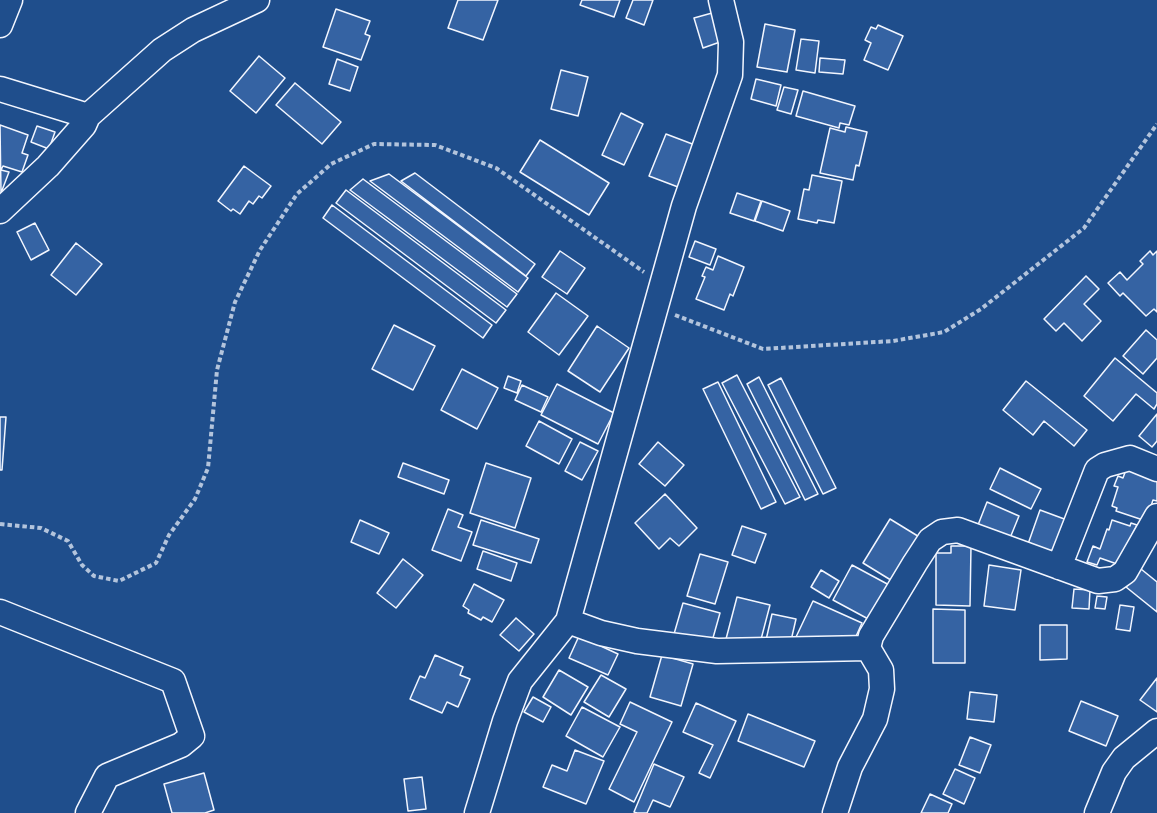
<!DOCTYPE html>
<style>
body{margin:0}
canvas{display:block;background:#1f4e8c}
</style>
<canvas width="1157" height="813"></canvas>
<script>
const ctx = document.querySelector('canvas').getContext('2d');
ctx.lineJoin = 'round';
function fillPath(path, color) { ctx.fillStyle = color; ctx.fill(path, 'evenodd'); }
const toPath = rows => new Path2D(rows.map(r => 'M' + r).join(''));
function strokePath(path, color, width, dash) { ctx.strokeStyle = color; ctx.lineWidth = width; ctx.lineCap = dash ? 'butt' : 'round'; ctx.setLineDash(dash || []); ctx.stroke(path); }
const building = toPath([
 [458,0,498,0,483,40,448,28,458,0],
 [582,0,620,0,614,17,580,5,582,0],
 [633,0,653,0,644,25,626,18,633,0],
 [336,9,370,21,365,34,370,36,361,60,323,47,336,9],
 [712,13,720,42,703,48,694,18,712,13],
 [765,24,795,30,787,72,757,67,765,24],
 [878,25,903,36,888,70,864,60,871,43,865,40,871,27,876,29,878,25],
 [801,39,819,41,815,73,796,70,801,39],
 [259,56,285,78,256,113,230,91,259,56],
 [820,58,845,60,843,74,819,72,820,58],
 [337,59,358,67,350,91,329,84,337,59],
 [561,70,588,77,578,116,551,109,561,70],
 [756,79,781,85,776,106,751,99,756,79],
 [295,83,341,122,322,144,276,105,295,83],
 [784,87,798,90,791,114,777,110,784,87],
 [803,91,855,106,849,125,840,123,839,128,796,116,803,91],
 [621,113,643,124,624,165,602,155,621,113],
 [0,125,28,135,22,153,28,155,22,172,3,166,1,170,9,172,1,193,0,125],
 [37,126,55,132,49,149,31,142,37,126],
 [846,127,867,132,859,166,856,165,853,180,820,173,830,128,845,132,846,127],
 [666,134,695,145,678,187,649,176,666,134],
 [540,140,609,183,589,215,520,172,540,140],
 [244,166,271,186,262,198,259,196,253,204,249,201,240,214,233,209,231,211,218,201,244,166],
 [415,173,535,264,526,276,401,181,415,173],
 [389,174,528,278,518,292,370,181,389,174],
 [812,175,842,181,834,223,818,220,817,223,798,219,804,189,809,190,812,175],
 [363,179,517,294,507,307,350,190,363,179],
 [346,190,506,310,496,323,336,203,346,190],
 [737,193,761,201,754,221,730,213,737,193],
 [762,201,790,211,783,231,755,221,762,201],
 [332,205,492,325,483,338,323,218,332,205],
 [35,223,49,250,31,260,17,232,35,223],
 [695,241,716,249,710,265,689,257,695,241],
 [76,243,102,264,76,295,51,275,76,243],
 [560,251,585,268,567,294,542,277,560,251],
 [1150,251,1153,255,1157,251,1157,312,1154,309,1146,316,1123,293,1120,296,1108,283,1120,272,1127,280,1143,264,1140,261,1150,251],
 [718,256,744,267,733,296,730,294,724,310,696,299,705,277,702,276,706,267,713,270,718,256],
 [1086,276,1099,289,1084,304,1101,321,1082,341,1064,323,1056,331,1044,319,1086,276],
 [556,293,588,316,559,355,528,332,556,293],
 [394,325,435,346,413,390,372,369,394,325],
 [597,326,629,348,600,392,568,371,597,326],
 [1146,330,1157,340,1157,358,1143,374,1123,356,1146,330],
 [1115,358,1157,393,1157,404,1154,409,1136,394,1113,421,1084,396,1115,358],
 [462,369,498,388,477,429,441,410,462,369],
 [737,375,800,497,785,504,722,383,737,375],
 [508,376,521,381,517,393,504,388,508,376],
 [759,377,818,494,805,500,747,384,759,377],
 [781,378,836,488,823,494,768,385,781,378],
 [1026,381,1087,430,1074,446,1044,421,1033,435,1003,410,1026,381],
 [718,382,776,502,761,509,703,389,718,382],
 [557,384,614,413,598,444,541,415,557,384],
 [522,385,548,397,541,412,515,400,522,385],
 [1157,414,1157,441,1152,447,1139,436,1157,414],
 [0,417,6,417,2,470,0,470,0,417],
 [539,421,572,439,559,464,526,446,539,421],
 [580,442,598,451,582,480,565,471,580,442],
 [658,442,684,465,665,486,639,464,658,442],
 [403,463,449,480,444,494,398,477,403,463],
 [486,463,531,478,515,528,470,513,486,463],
 [1128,464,1157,475,1157,501,1153,500,1146,521,1116,511,1117,508,1112,506,1118,487,1114,486,1118,476,1123,478,1128,464],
 [1000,468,1041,489,1031,509,990,489,1000,468],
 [665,494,697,528,679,546,670,538,659,549,635,523,665,494],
 [987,502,1019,516,1010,538,978,525,987,502],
 [448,509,463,515,458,527,472,532,461,561,432,550,448,509],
 [1040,510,1067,520,1055,554,1028,544,1040,510],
 [890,519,921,538,894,582,863,563,890,519],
 [360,520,389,533,379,554,351,542,360,520],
 [481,520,539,539,531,563,473,545,481,520],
 [1112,520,1130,526,1131,523,1137,525,1117,564,1100,558,1097,565,1087,562,1093,546,1100,549,1107,529,1109,530,1112,520],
 [742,526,766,534,755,563,732,555,742,526],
 [951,546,971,546,970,606,936,605,936,553,951,553,951,546],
 [483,551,517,563,511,581,477,569,483,551],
 [700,554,728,562,715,604,687,596,700,554],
 [403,559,423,575,396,608,377,593,403,559],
 [852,565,891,586,872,621,833,600,852,565],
 [989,565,1021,570,1015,610,984,606,989,565],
 [1141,569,1157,582,1157,612,1126,587,1141,569],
 [821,570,839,581,829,598,811,587,821,570],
 [474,584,504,600,492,622,483,617,481,620,468,613,469,610,463,606,474,584],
 [1074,589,1090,590,1089,609,1072,608,1074,589],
 [1097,596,1107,597,1105,609,1095,608,1097,596],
 [737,597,770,605,759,647,726,639,737,597],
 [813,601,862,623,853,643,811,645,796,637,813,601],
 [683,603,720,613,711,645,674,634,683,603],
 [1120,605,1134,607,1130,631,1116,629,1120,605],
 [933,609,965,610,965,663,933,663,933,609],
 [772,614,796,619,790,645,766,640,772,614],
 [516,618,534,634,519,651,500,635,516,618],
 [1040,625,1067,625,1067,659,1040,660,1040,625],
 [579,636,618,654,608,675,569,658,579,636],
 [435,655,463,667,460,675,470,679,458,707,447,702,442,713,410,699,420,676,425,678,435,655],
 [662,655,693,664,681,706,650,697,662,655],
 [559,670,588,687,571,715,543,697,559,670],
 [601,675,626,689,609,717,584,702,601,675],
 [1157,678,1157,712,1140,700,1157,678],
 [970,692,997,695,994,722,967,719,970,692],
 [533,697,551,707,543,722,524,712,533,697],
 [1081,701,1118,716,1106,746,1069,731,1081,701],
 [630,702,672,722,634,802,609,789,637,732,620,724,630,702],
 [696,703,736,721,710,778,699,773,713,745,683,732,696,703],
 [582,707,620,727,603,757,566,736,582,707],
 [748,714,815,741,804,767,738,741,748,714],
 [970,737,991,745,980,773,959,765,970,737],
 [575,750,604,761,586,804,543,787,552,765,567,771,575,750],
 [654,764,684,777,670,807,653,800,647,813,637,813,634,812,654,764],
 [955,769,975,778,964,804,943,794,955,769],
 [204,773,214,810,205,813,172,813,164,784,204,773],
 [422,777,426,809,408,811,404,779,422,777],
 [930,794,952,804,948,813,921,813,930,794]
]);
fillPath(building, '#3563a3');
strokePath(building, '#f2f6ff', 1.5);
const minor = toPath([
 [0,25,10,0],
 [0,89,88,116],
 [0,211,48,166,84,125,88,116,162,50,193,30,257,0],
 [1059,567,1097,470,1105,465,1130,458,1157,469],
 [0,612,173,681,192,736,181,745,107,776,88,813],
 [568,621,601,633,637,641,717,651,868,648],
 [868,648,871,636,915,563,930,540,942,532,958,530,1098,581,1115,579,1125,572,1157,516],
 [477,813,505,721,520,681,568,621,684,206,730,75,731,42,721,0],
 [835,813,850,767,875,719,882,689,881,670,868,648],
 [1097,813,1114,772,1124,758,1157,731]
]);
strokePath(minor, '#f2f6ff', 27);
strokePath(toPath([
 [675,315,763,349,893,341,944,332,981,309,1084,228,1157,124],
 [0,524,41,528,68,541,82,565,94,576,119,581,156,563,169,535,195,499,208,468,217,370,235,302,260,250,297,194,331,164,374,144,435,145,496,168,644,272]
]), '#b3c4dc', 4, [4.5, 3]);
strokePath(minor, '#1f4e8c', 24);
</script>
